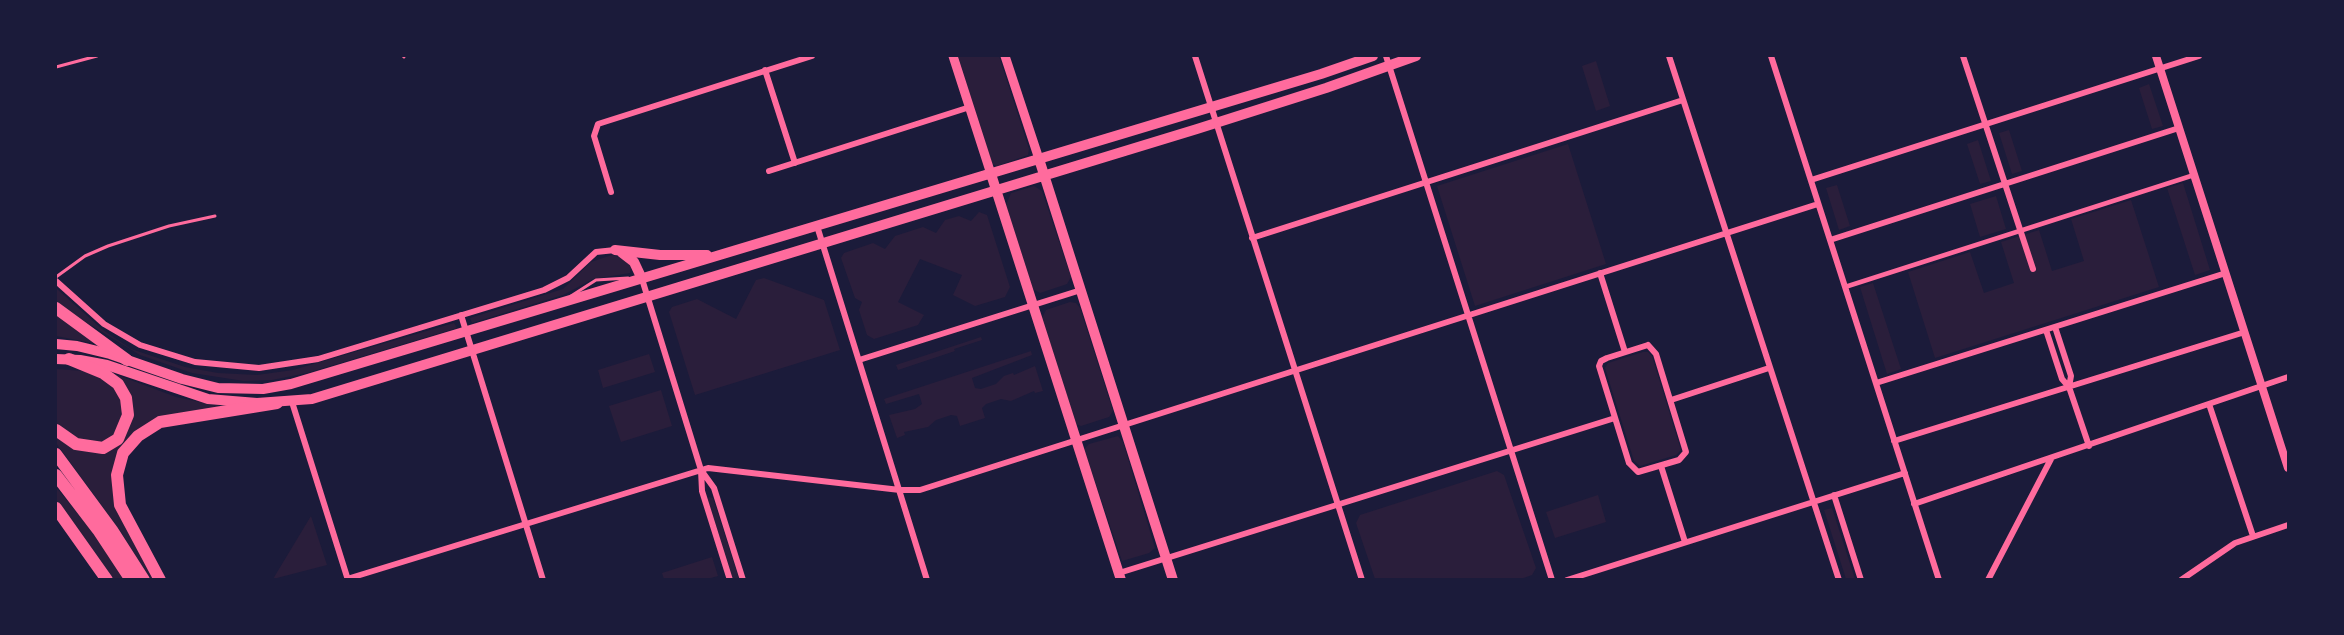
<!DOCTYPE html>
<style>
body{margin:0}
#map{position:relative;width:2344px;height:635px;overflow:hidden;background:#1b1b3a;font-family:"Exo 2",sans-serif}
canvas{display:block}
.frame{position:absolute;inset:0;border:57px solid #1b1b3a;pointer-events:none}
</style>
<div id="map">
<canvas width="2344" height="635"></canvas>
<div class="frame"></div>
</div>
<script>
const ctx = document.querySelector('canvas').getContext('2d');
ctx.lineJoin = 'round';
function fillPath(path, color) { ctx.fillStyle = color; ctx.fill(path, 'evenodd'); }
const toPath = rows => new Path2D(rows.map(r => 'M' + r).join(''));
function strokePath(path, color, width, dash) { ctx.strokeStyle = color; ctx.lineWidth = width; ctx.lineCap = dash ? 'butt' : 'round'; ctx.setLineDash(dash || []); ctx.stroke(path); }
fillPath(toPath([
 [958,56,999,56,1029,149,1028,155,997,166,992,164],
 [1596,61,1610,106,1596,111,1582,66],
 [2149,84,2163,126,2152,129,2139,88],
 [2009,130,2022,171,2012,174,1999,133],
 [1978,140,1991,181,1980,184,1967,144],
 [1568,144,1606,264,1475,306,1437,186],
 [2183,183,2210,270,2195,275,2167,188],
 [1837,185,1850,226,1839,230,1826,188],
 [1034,186,1042,191,1071,277,1067,284,1040,293,1033,289,1006,205,1011,193],
 [1996,196,2006,229,1980,237,1970,204],
 [2131,200,2159,287,1935,358,1908,272,1970,252,1984,293,2014,283,2001,242,2039,230,2052,271,2084,261,2071,219],
 [979,212,987,215,1010,287,1005,297,975,306,953,295,962,275,920,259,898,302,924,315,918,325,874,339,867,335,859,310,862,302,855,298,841,258,844,253,873,243,885,249,895,236,923,227,936,233,945,220,959,216,971,221],
 [612,255,625,259,631,266,630,273,593,279,563,295,472,323,470,318,563,289,591,262],
 [764,278,824,300,840,350,695,395,669,312,672,307,697,299,736,319,756,280],
 [1873,283,1901,369,1887,374,1860,287],
 [56,288,103,330,131,349,185,367,218,373,257,375,293,370,454,323,457,328,307,373,272,380,244,381,192,373,140,355,56,304],
 [1070,302,1076,303,1080,308,1113,411,1109,417,1081,426,1076,424,1042,318,1046,310],
 [56,314,103,345,56,336],
 [981,337,982,340,954,349,955,351,898,370,896,365],
 [1031,351,1032,355,972,378,975,388,981,389,996,384,1004,376,1013,373,1014,375,1035,366,1043,391,1035,393,1034,391,1011,401,1001,399,986,404,982,408,985,418,960,426,957,416,951,415,936,420,928,427,904,432,905,435,897,438,889,415,915,409,922,404,919,394,886,404,884,399],
 [1643,352,1648,352,1652,356,1681,450,1676,455,1640,466,1634,461,1605,368,1608,363],
 [649,354,655,372,603,388,598,370],
 [56,369,84,371,111,383,121,398,123,418,112,437,99,443,84,442,56,424],
 [112,373,176,397,229,408,147,424,112,483,114,501,156,579,150,579,121,532,56,443,56,434,79,449,95,453,124,438,133,415],
 [661,390,672,426,621,442,609,406],
 [1118,436,1123,442,1155,548,1149,553,1122,561,1084,449,1089,444],
 [1497,471,1504,475,1536,568,1532,575,1518,580,1375,579,1356,523,1360,515],
 [56,487,87,525,125,579,112,579,56,504],
 [1598,495,1606,522,1555,538,1546,512],
 [709,497,713,498,739,579,733,579,708,500],
 [1832,508,1855,579,1846,579,1824,510],
 [311,516,327,565,273,579],
 [712,557,718,576,707,579,664,579,662,573]
]), '#2a1e3b');
strokePath(toPath([
 [403,56,404,57],
 [56,67,97,56],
 [56,277,85,256,108,246,169,226,215,216],
 [571,296,596,280,628,278]
]), '#ff6b9d', 3);
strokePath(toPath([
 [1845,287,2194,175]
]), '#ff6b9d', 4.5);
strokePath(toPath([
 [1195,56,1362,580],
 [1386,56,1552,580],
 [1669,56,1839,580],
 [1771,56,1939,580],
 [1963,56,2033,269],
 [765,70,795,163],
 [769,171,970,107],
 [1811,180,2199,56],
 [611,192,594,136,598,124,812,56],
 [817,226,927,580],
 [1252,238,1683,100],
 [1830,240,2179,128],
 [1600,273,1625,352],
 [642,279,701,470,702,491,730,580],
 [56,281,104,324,140,345,195,362,259,368,318,359,544,290,568,278,596,252,615,250],
 [461,315,543,580],
 [2055,327,2071,376,2069,387,2089,446],
 [2046,330,2062,379,2069,387],
 [1648,345,1656,354,1686,452,1679,460,1638,472,1629,463,1599,366,1601,361,1607,358,1648,345],
 [859,360,1081,290],
 [1876,383,2226,273],
 [1671,400,1769,368],
 [292,402,348,580],
 [2209,404,2253,536],
 [1894,441,2245,332],
 [1661,466,1685,542],
 [701,470,714,488,743,580],
 [1834,495,1861,580],
 [1914,504,2288,377],
 [1119,573,1615,418],
 [347,579,708,468,900,490,920,490,1818,204],
 [1567,580,1905,473],
 [1988,580,2051,459],
 [2181,580,2235,543,2288,525]
]), '#ff6b9d', 6);
strokePath(toPath([
 [2156,56,2288,468]
]), '#ff6b9d', 8);
strokePath(toPath([
 [953,56,991,174],
 [1005,56,1039,159]
]), '#ff6b9d', 9);
strokePath(toPath([
 [1039,159,1173,580],
 [991,174,1121,580],
 [615,250,660,255,707,255],
 [621,252,634,262,642,279],
 [56,344,77,346,110,354,182,379,218,388,263,389,291,384,1321,74,1373,56],
 [56,359,80,360,107,365,208,399,257,403,312,399,1197,129,1326,88,1416,56]
]), '#ff6b9d', 10);
strokePath(toPath([
 [56,308,127,360],
 [56,430,76,444,103,448,118,439,128,415,126,398,118,384,103,373,69,359],
 [56,454,112,530,144,580],
 [56,475,98,530,131,580],
 [56,508,107,580],
 [160,580,120,505,117,475,123,453,138,436,160,422,277,403]
]), '#ff6b9d', 12);
</script>
